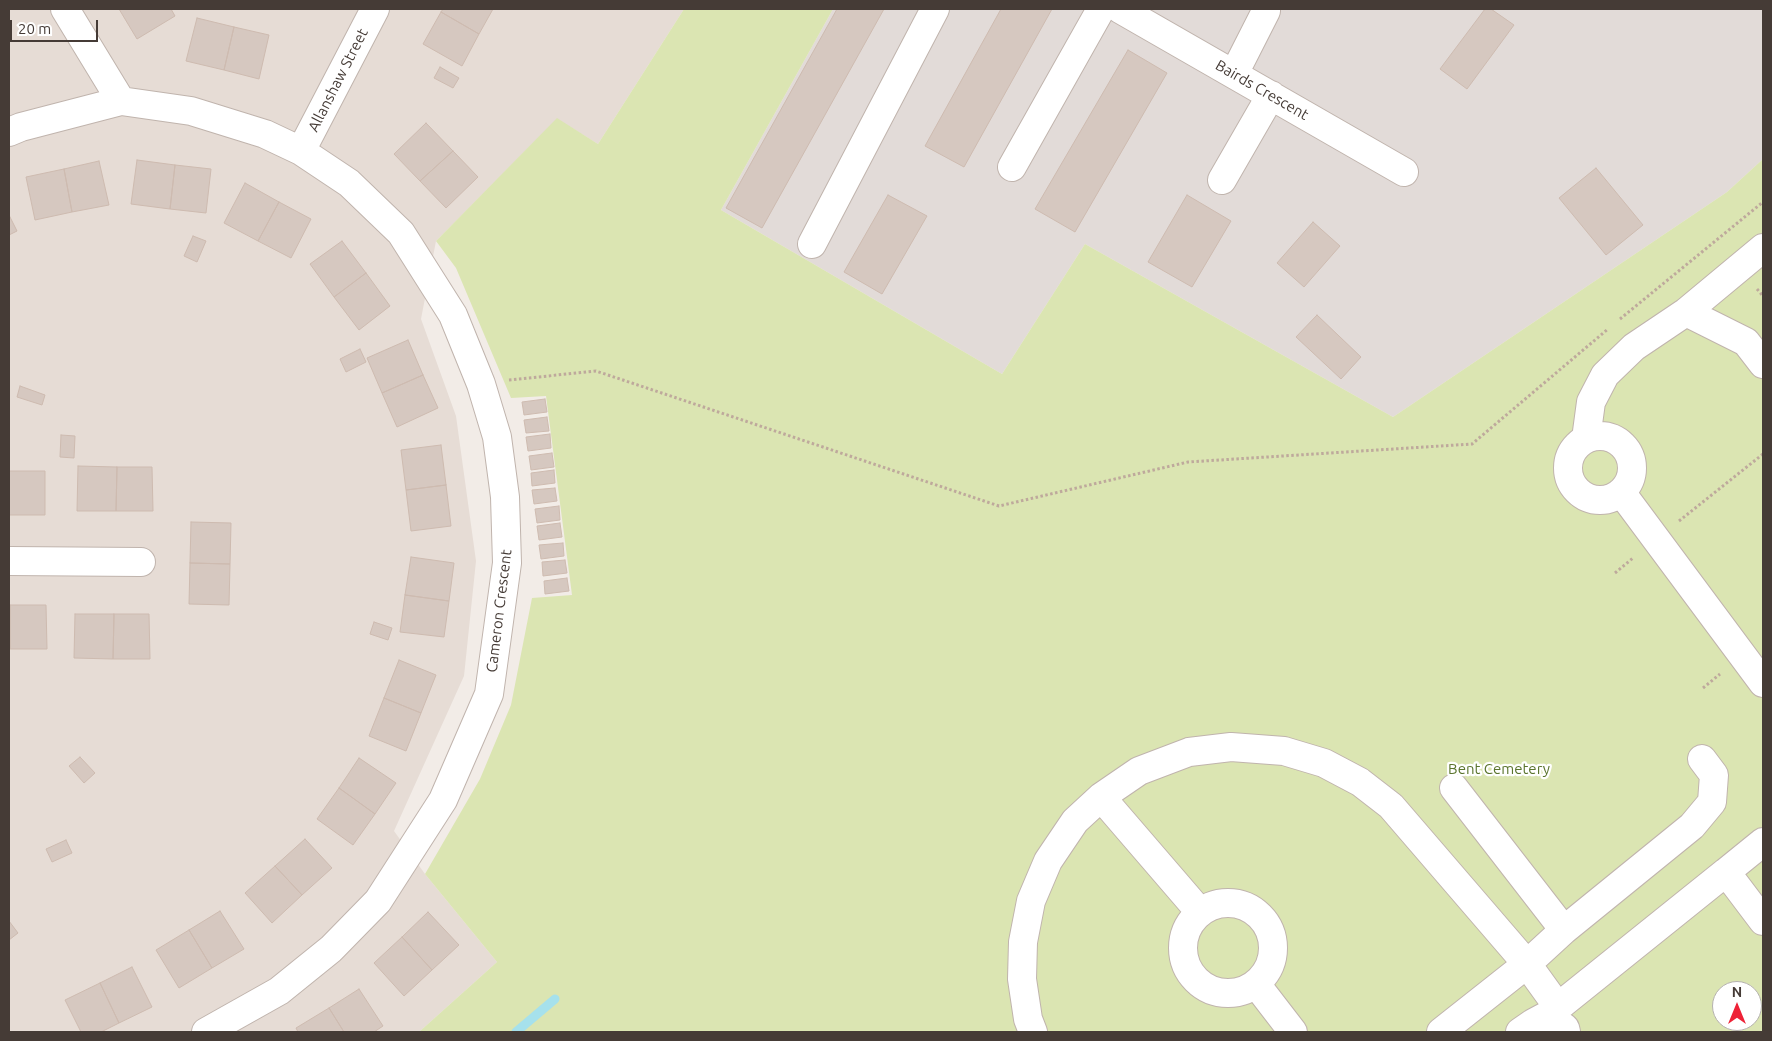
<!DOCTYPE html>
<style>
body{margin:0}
#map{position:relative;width:1772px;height:1041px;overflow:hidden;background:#f2ece7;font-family:Ubuntu,sans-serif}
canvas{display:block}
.frame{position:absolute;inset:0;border:10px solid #453b36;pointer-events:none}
.north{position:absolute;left:1712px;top:981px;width:50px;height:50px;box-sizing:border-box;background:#fff;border:1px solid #b5b1af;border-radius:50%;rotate:0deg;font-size:14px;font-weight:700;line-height:20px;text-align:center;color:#453b36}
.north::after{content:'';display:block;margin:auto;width:18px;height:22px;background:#ee2237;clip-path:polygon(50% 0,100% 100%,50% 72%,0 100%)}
.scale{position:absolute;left:10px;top:20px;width:88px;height:22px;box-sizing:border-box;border:2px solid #453b36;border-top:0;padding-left:6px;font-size:15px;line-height:18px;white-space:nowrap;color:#453b36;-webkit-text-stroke:4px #fff;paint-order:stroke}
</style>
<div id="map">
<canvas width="1772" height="1041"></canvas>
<div class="frame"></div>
<div class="north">N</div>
<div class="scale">20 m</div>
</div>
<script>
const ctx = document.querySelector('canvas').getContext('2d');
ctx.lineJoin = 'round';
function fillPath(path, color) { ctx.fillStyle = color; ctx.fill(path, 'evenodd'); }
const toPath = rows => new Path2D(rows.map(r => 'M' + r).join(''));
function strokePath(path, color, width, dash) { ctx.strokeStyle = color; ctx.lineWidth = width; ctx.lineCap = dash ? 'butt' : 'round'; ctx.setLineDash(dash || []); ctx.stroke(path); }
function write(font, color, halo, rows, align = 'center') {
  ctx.font = font + ' Ubuntu,sans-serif'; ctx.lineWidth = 4.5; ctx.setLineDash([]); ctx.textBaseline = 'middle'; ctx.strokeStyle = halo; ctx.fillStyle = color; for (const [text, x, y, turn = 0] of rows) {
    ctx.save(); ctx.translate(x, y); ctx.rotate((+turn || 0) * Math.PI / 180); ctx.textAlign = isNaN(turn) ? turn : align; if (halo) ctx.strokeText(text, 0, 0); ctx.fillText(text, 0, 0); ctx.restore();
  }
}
fillPath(toPath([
 [9,9,684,9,598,144,557,119,436,241,421,319,456,416,476,561,464,676,394,831,425,874,497,962,419,1032,9,1032]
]), '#e6dcd5');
fillPath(toPath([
 [833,9,1763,9,1763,159,1727,192,1393,417,1085,244,1002,374,721,210]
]), '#e2dbd8');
fillPath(toPath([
 [684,9,833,9,721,210,1002,374,1085,244,1393,417,1727,192,1763,159,1763,1032,419,1032,497,962,425,874,480,779,511,705,532,598,572,595,546,396,511,398,456,268,436,241,557,118,598,144],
 [1722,991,1752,991,1752,1021,1722,1021]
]), '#dbe5b2');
strokePath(toPath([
 [516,1032,555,999]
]), '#a6e1ec', 9);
const building = toPath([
 [119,9,171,9,175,16,137,39,119,9],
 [443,9,493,9,479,34,441,12,443,9],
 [837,9,884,9,762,228,726,208,837,9],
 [1001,9,1052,9,964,167,925,146,1001,9],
 [1485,9,1491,9,1514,25,1467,89,1440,69,1485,9],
 [441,12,479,34,462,66,423,44,441,12],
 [197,18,234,27,224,70,186,61,197,18],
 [234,27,269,35,259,79,224,70,234,27],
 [1128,50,1167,73,1075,232,1035,209,1128,50],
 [440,67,459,78,453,88,434,78,440,67],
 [426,123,453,151,420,181,394,154,426,123],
 [453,151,478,177,446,208,420,181,453,151],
 [137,160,175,165,170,209,131,204,137,160],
 [99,161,109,205,72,212,64,169,99,161],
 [175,165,211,169,206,213,170,209,175,165],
 [1596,168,1643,225,1606,255,1559,198,1596,168],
 [64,169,72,212,35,220,26,177,64,169],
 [245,183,279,202,258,241,224,223,245,183],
 [888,195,927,216,882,294,844,272,888,195],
 [1187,195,1231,221,1192,287,1148,262,1187,195],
 [279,202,311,219,291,258,258,241,279,202],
 [9,215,17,231,9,235,9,215],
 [1313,222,1340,246,1304,287,1277,263,1313,222],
 [193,236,206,241,197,262,184,256,193,236],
 [342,241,366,273,334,297,310,264,342,241],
 [366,273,390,306,359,330,334,297,366,273],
 [1317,315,1361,357,1341,379,1296,337,1317,315],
 [408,340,423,375,382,393,367,358,408,340],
 [360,349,366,362,346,372,340,359,360,349],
 [423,375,438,408,397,427,382,393,423,375],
 [20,386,45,395,42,405,17,397,20,386],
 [545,399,547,412,524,415,522,402,545,399],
 [547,417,549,431,526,433,524,420,547,417],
 [550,434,551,448,528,451,526,437,550,434],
 [61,435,75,436,74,458,60,457,61,435],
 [441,445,446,485,406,490,401,450,441,445],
 [552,453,554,467,531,470,529,456,552,453],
 [78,466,117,467,116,511,77,511,78,466],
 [117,467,152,467,153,511,116,511,117,467],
 [554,470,555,483,532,486,531,473,554,470],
 [9,471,45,471,45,515,9,515,9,471],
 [446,485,451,526,411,531,406,490,446,485],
 [555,488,557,501,534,504,532,490,555,488],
 [559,506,560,520,537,523,535,509,559,506],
 [191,522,231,523,230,564,190,563,191,522],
 [560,523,562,537,539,540,537,526,560,523],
 [563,543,564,556,541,559,539,545,563,543],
 [411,557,454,563,449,601,405,595,411,557],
 [565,560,567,573,543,576,542,562,565,560],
 [190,563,230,564,229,605,189,604,190,563],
 [567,578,569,591,545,594,544,581,567,578],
 [405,595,449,601,444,637,400,632,405,595],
 [9,605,10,605,10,649,9,649,9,605],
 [10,605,46,605,47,649,10,649,10,605],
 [75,614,114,614,113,659,74,658,75,614],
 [114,614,149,614,150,659,113,659,114,614],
 [374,622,392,628,388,640,370,634,374,622],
 [399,660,436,675,421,713,384,698,399,660],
 [384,698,421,713,406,751,369,736,384,698],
 [80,757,95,773,84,783,69,766,80,757],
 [359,758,396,783,375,814,339,788,359,758],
 [339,788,375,814,353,845,317,819,339,788],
 [305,839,332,868,302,895,275,866,305,839],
 [66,840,72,853,52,862,46,849,66,840],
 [275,866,302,895,272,923,245,893,275,866],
 [220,911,244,949,212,968,189,930,220,911],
 [428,912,459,945,432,970,402,937,428,912],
 [9,921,18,933,9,940,9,921],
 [189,930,212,968,179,988,156,950,189,930],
 [402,937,432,970,404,996,374,963,402,937],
 [132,967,152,1007,119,1023,100,983,132,967],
 [100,983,119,1023,101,1032,81,1032,65,1000,100,983],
 [359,989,383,1026,374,1032,344,1032,329,1008,359,989],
 [329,1008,344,1032,298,1032,296,1028,329,1008]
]);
fillPath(building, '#d6c8c0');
strokePath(building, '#cebbb0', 1);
const minor = toPath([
 [65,9,121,101],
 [1120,9,1404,172],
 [1234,74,1266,11],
 [9,132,21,127,121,101,191,111,265,134,301,151,349,183,401,233,453,315,481,384,497,437,505,497,507,563,489,694,443,800,378,901,331,949,279,991,206,1032],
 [301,151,375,9],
 [1012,167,1101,9],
 [1222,180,1271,95],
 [812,244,935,9],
 [1686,312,1746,342,1763,364],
 '1568 468a32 32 0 1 1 64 0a32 32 0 1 1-64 0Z',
 [1586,439,1591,402,1605,375,1634,347,1686,312,1763,248],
 [1621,492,1763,683],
 [9,561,141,562],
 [1454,788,1564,930],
 [1101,797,1200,912],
 [1726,872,1763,842],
 '1183 948a45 45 0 1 1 90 0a45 45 0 1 1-90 0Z',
 [1256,984,1293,1032],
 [1548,1015,1726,872,1763,921],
 [1033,1032,1028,1019,1022,979,1023,942,1031,901,1048,861,1075,821,1101,797,1139,771,1189,752,1231,747,1284,751,1324,763,1360,782,1391,806,1527,964,1564,930,1692,826,1712,802,1714,775,1702,759],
 [1441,1032,1527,964,1558,1007],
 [1520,1032,1533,1023,1548,1015,1565,1028,1566,1032]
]);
strokePath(minor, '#c0b4ad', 30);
strokePath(toPath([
 [1757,289,1763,296],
 [1620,319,1763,202],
 [509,380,596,371,999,506,1188,462,1472,444,1608,329],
 [1679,521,1763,454],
 [1615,573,1633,558],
 [1703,688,1720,674]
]), '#bea99c', 3, [2.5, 2.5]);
strokePath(minor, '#fff', 28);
write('15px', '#453b36', '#fff', [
 ["Allanshaw Street",338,80,-63],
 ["Bairds Crescent",1262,90,30],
 ["Cameron Crescent",499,611,-83]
]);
write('15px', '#5a742d', '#fff', [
 ["Bent Cemetery",1499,769]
]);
</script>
